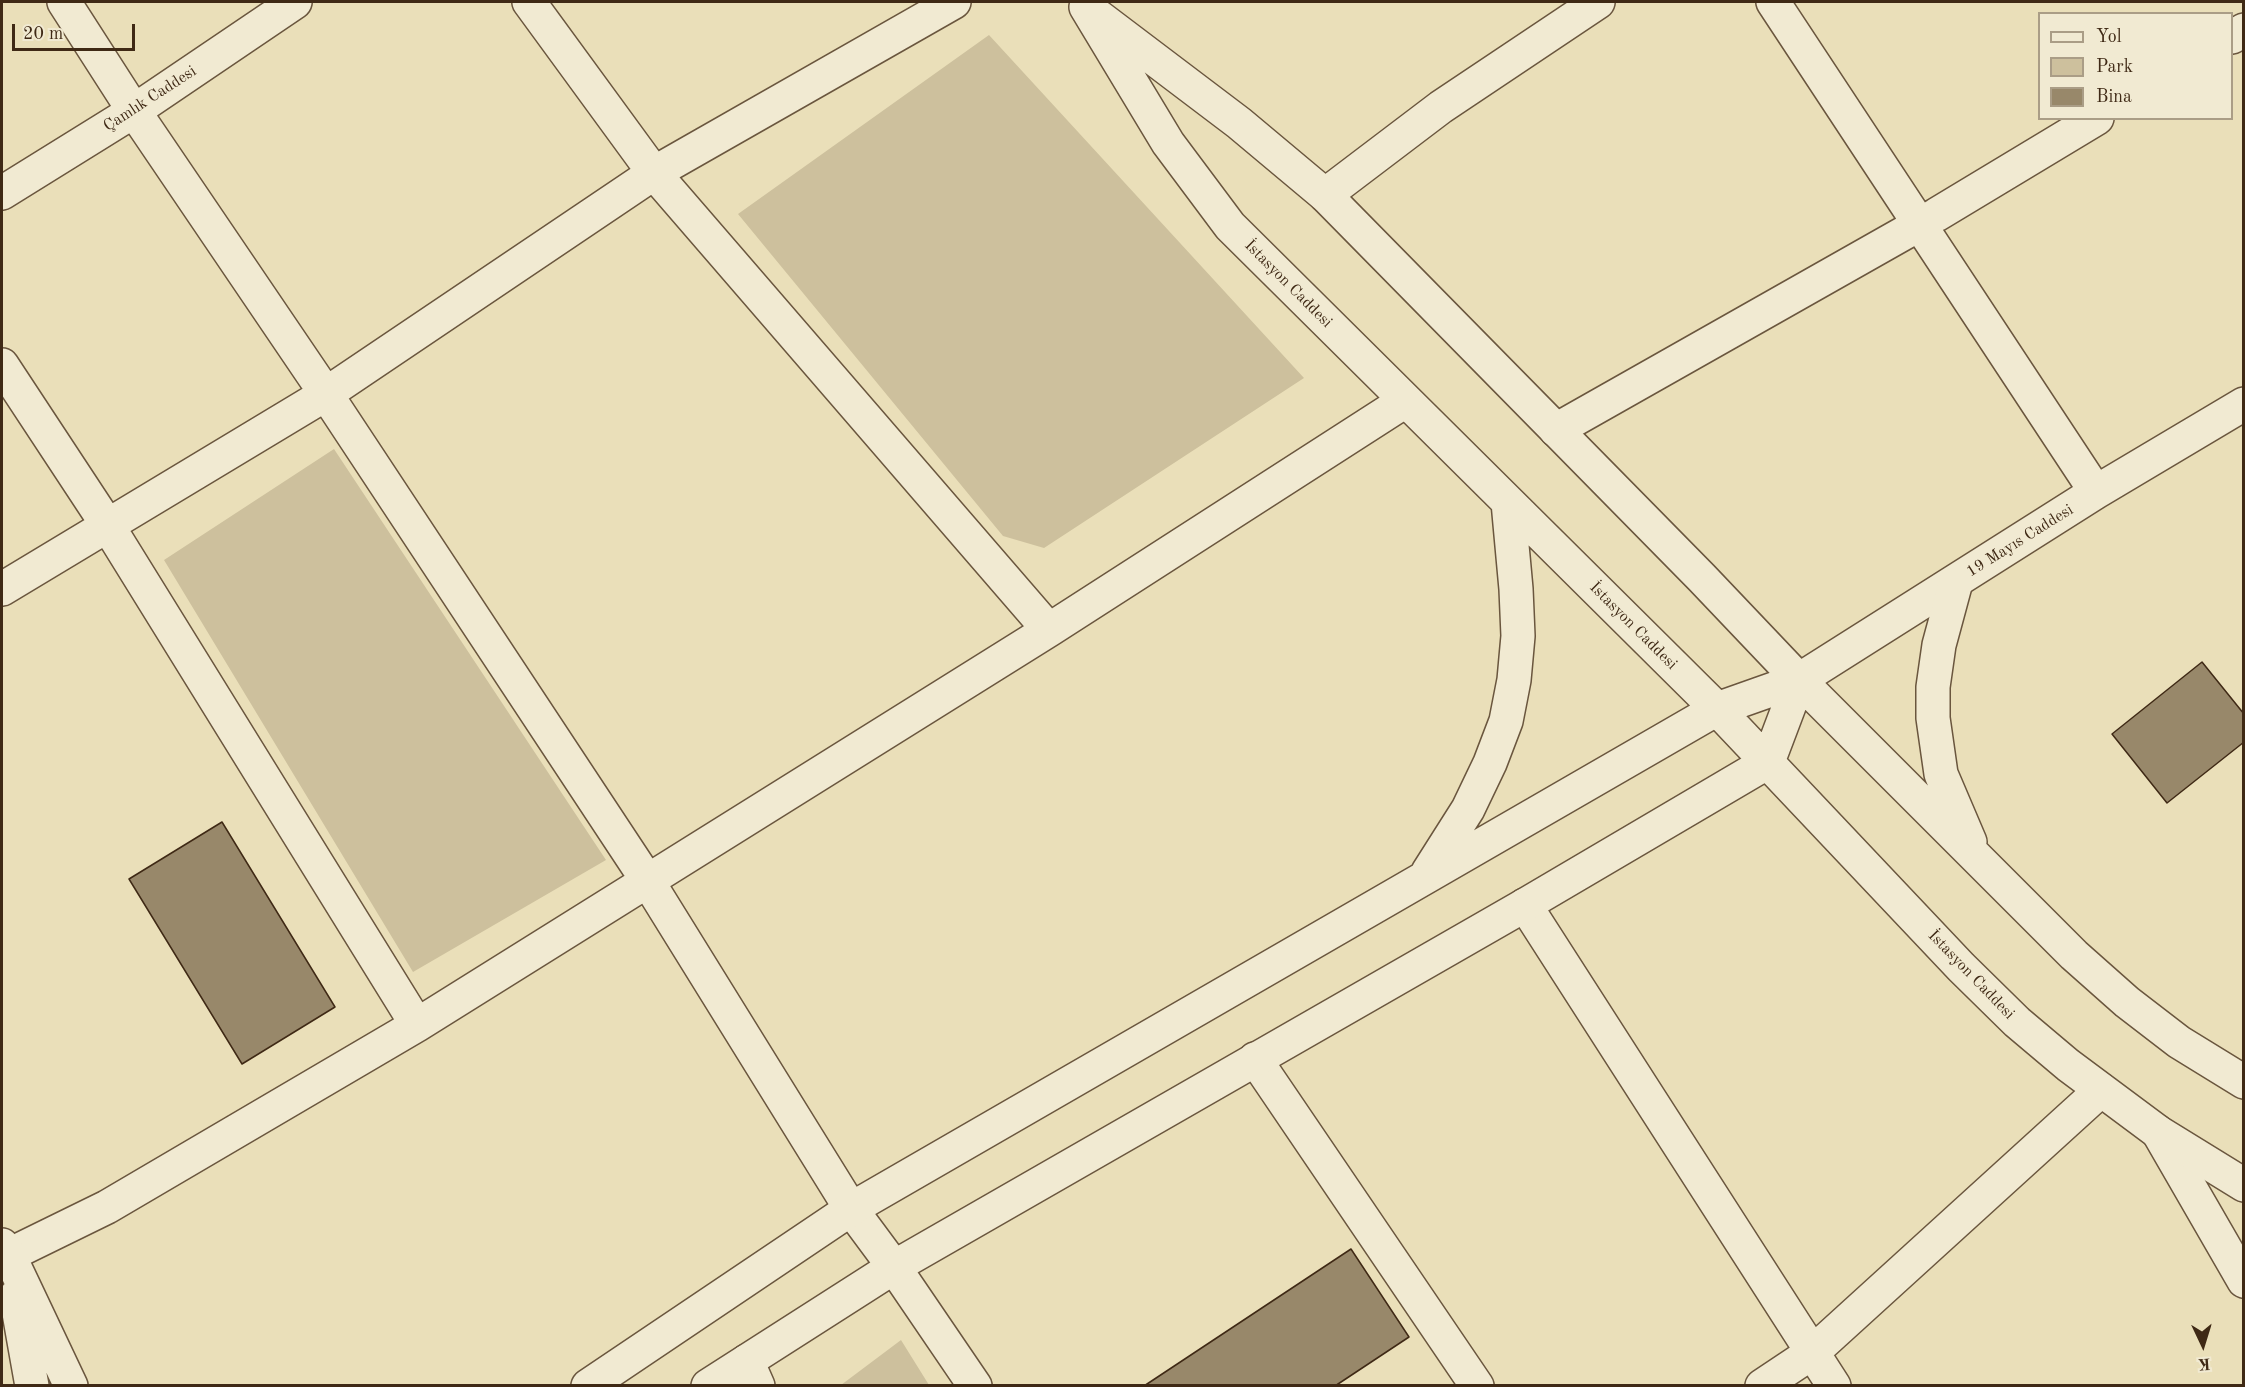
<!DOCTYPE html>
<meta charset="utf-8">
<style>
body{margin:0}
#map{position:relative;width:2245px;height:1387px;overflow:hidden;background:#eadfb9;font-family:"Old Standard TT",serif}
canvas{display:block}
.frame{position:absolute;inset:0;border:3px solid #3f2915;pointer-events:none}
.legend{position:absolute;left:2038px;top:12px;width:195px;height:108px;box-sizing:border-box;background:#f1ead2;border:2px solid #aa9d86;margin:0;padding:8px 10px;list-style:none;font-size:18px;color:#3f2915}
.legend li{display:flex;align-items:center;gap:12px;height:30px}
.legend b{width:30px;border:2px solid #aa9d86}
.north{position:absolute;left:2173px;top:1315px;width:60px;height:60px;-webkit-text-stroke:4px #f1ead2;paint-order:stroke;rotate:176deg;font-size:16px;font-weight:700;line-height:24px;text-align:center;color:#3f2915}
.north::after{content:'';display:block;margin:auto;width:21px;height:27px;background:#3f2915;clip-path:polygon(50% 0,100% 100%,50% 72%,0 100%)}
.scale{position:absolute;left:12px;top:24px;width:123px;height:27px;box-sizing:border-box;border:3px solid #3f2915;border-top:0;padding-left:8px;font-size:18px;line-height:21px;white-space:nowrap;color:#3f2915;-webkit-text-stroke:4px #f1ead2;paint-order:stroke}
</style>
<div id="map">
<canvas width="2245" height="1387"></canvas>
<div class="frame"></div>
<ul class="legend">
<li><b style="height:8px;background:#f1ead2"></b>Yol</li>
<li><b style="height:16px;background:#cdc09d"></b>Park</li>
<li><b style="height:16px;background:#98886a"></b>Bina</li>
</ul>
<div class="north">K</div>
<div class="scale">20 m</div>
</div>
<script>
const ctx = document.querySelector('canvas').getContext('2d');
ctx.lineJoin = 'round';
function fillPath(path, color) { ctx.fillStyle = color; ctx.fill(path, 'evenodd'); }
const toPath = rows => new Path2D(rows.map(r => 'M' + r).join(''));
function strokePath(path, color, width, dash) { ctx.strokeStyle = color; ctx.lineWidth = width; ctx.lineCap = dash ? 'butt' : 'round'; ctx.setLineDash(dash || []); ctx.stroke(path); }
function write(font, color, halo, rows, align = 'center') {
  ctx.font = font + ' "Old Standard TT",serif'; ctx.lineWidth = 5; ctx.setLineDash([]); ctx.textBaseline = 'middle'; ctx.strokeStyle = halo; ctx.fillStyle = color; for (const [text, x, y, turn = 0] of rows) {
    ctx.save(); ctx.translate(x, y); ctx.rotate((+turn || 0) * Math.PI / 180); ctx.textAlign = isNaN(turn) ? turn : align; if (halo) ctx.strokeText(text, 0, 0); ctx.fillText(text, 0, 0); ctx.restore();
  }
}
fillPath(toPath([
 [989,35,1304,378,1044,548,1003,536,738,214],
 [334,449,606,860,413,972,164,560],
 [901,1340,929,1385,841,1385]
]), '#cdc09d');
const building = toPath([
 [2202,662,2244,714,2244,742,2167,803,2112,734,2202,662],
 [222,822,335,1007,242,1064,129,879,222,822],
 [1351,1249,1409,1337,1335,1386,1144,1386,1351,1249]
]);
fillPath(building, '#98886a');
strokePath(building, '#3f2915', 1.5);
const minor = toPath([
 [64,2,134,111,326,394,647,880,851,1209,894,1267,975,1386],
 [529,2,654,173,1049,630],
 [1773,2,2096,492],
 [2232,37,2244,30],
 [2,193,134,111,295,2],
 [1325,195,1441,107,1598,2],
 [2,365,108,526,417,1025],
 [1556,430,1936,215,2097,118],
 [2,589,326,394,654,173,954,2],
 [1799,680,2096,492,2244,404],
 [1525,905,1834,1386],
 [1255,1059,1477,1386],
 [2158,1132,2244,1281],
 [9,1255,107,1207,417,1025,1049,630,1405,401],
 [747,1361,758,1386],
 [1762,1386,1813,1352,2101,1090]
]);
const tertiary = toPath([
 [1086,7,1168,143,1230,226,1717,709,1961,967,2017,1022,2068,1065,2158,1132,2244,1185],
 [1099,17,1239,123,1325,195,1702,578,1799,680,2074,955,2127,1002,2179,1042,2244,1082],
 [1956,582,1939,645,1933,687,1933,718,1941,774,1970,842],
 [1428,872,1468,809,1490,763,1506,721,1514,680,1518,636,1516,589,1508,502],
 [2,1245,9,1255,71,1386],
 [16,1296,32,1386],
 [588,1386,851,1209,1717,709,1799,680],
 [708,1386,894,1267,1525,905,1768,762,1799,680]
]);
strokePath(minor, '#6a563e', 36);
strokePath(tertiary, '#6a563e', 36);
strokePath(minor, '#f1ead2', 33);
strokePath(tertiary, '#f1ead2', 33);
write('16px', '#3f2915', '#f1ead2', [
 ["Çamlık Caddesi",150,99,-33],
 ["İstasyon Caddesi",1288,284,45],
 ["19 Mayıs Caddesi",2020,541,-32],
 ["İstasyon Caddesi",1633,626,45],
 ["İstasyon Caddesi",1971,975,46]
]);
</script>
